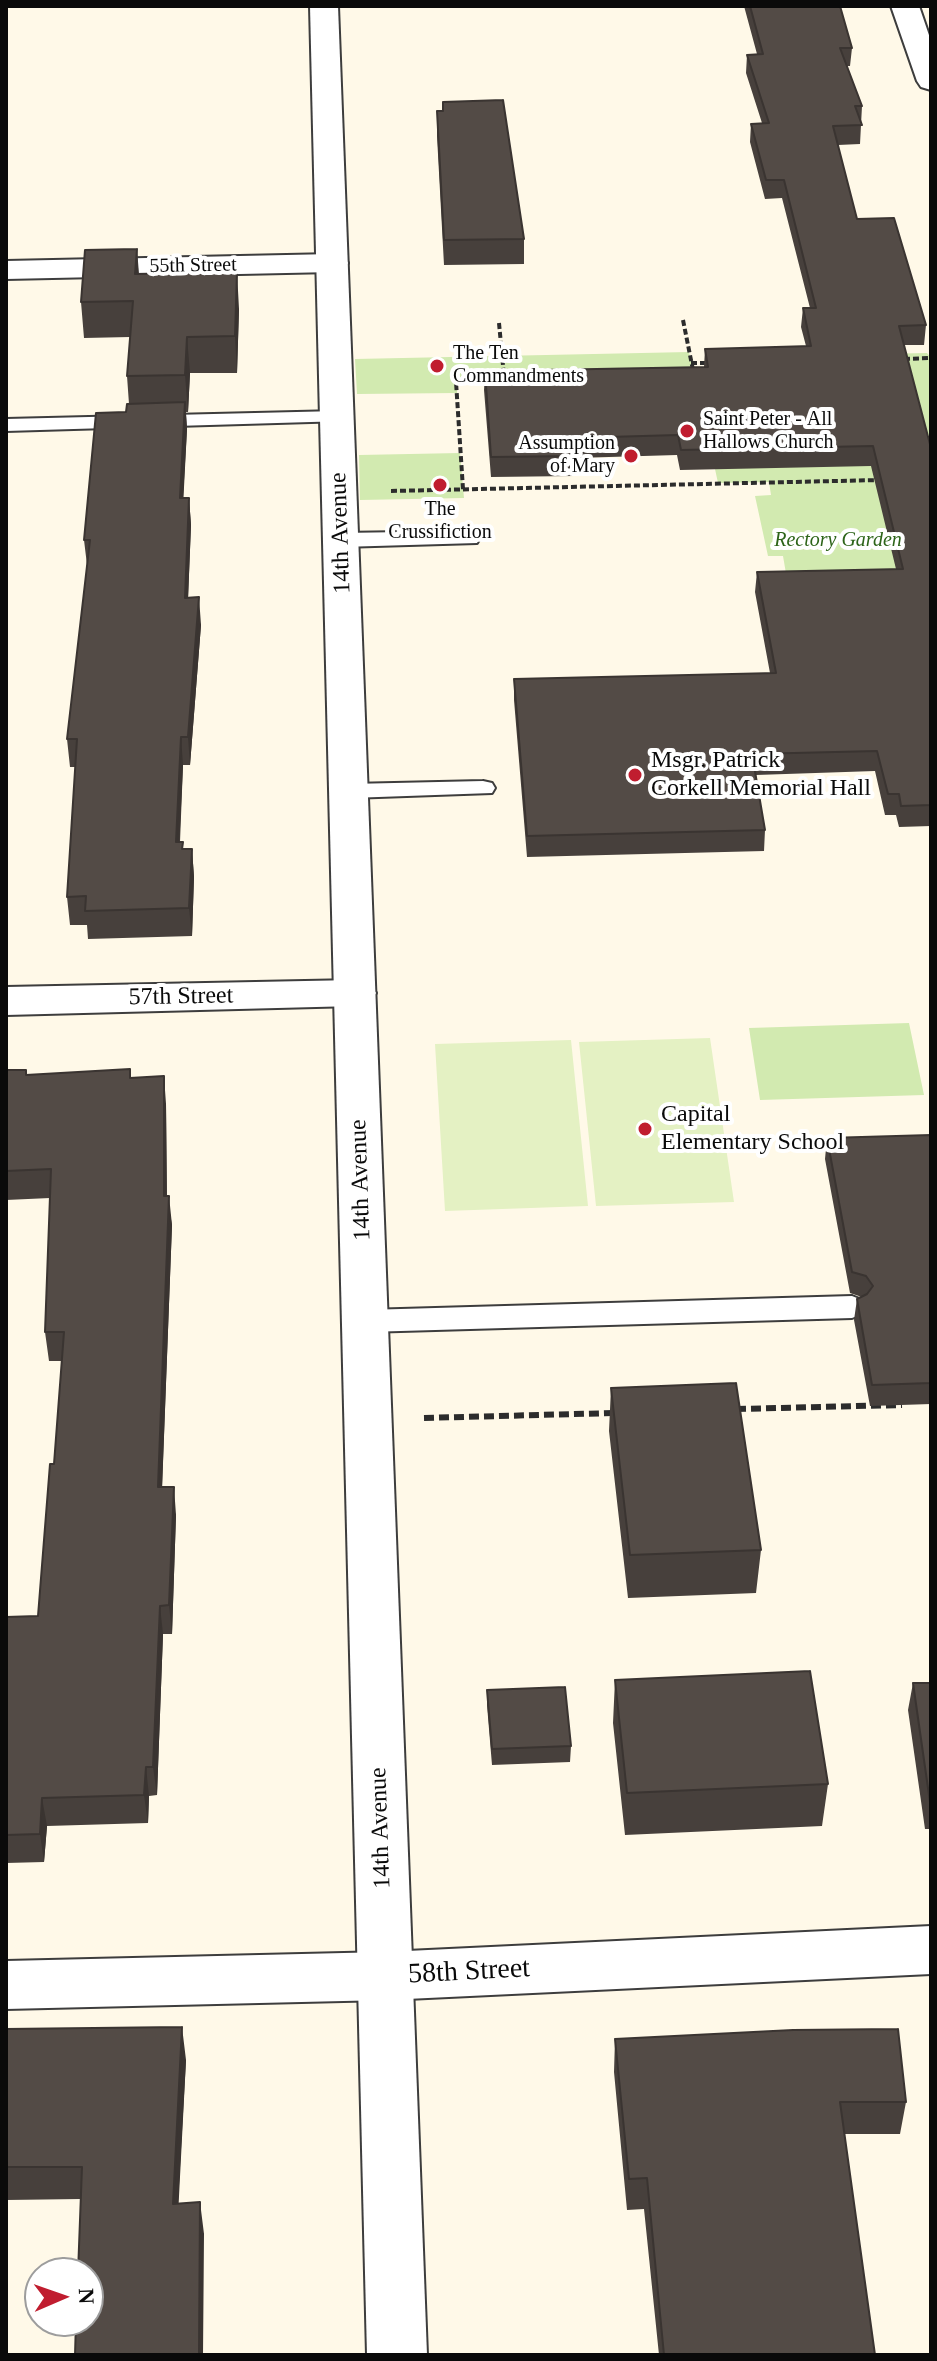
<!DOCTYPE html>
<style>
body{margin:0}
#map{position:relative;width:937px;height:2361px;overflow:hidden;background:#fff9e8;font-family:"Times New Roman",serif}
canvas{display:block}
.frame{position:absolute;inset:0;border:8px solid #0a0a0a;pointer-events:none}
.north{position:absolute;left:24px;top:2257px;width:80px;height:80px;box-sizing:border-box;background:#fff;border:2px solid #9d9d9d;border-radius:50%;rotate:88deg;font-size:22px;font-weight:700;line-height:32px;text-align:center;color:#0a0a0a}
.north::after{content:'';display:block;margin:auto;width:28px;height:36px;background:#c01d2f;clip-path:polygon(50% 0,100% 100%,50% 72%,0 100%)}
</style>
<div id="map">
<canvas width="937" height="2361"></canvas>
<div class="frame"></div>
<div class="north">N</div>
</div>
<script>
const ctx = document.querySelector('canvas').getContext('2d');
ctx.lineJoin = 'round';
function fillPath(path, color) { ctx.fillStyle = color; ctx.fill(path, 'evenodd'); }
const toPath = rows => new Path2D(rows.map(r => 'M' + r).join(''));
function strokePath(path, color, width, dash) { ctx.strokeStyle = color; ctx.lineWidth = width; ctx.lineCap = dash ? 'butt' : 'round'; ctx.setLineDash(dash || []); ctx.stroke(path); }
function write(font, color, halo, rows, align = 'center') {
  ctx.font = font + ' "Times New Roman",serif'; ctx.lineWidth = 8; ctx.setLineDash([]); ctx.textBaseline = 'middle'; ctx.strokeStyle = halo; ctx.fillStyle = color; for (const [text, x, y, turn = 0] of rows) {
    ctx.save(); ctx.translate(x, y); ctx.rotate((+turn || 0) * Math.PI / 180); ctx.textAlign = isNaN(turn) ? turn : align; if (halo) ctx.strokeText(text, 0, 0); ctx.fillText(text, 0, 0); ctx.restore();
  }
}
fillPath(toPath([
 [689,352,694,377,457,382,457,393,357,394,355,359],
 [927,353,931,358,931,465,901,589,789,591,783,556,768,556,755,496,771,495,769,482,718,483,715,469,729,357],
 [460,453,464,498,360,500,359,455],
 [909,1023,924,1095,760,1100,749,1028]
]), '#d2eab0');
fillPath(toPath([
 [710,1038,734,1202,596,1206,579,1042],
 [571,1040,588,1206,445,1211,435,1044]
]), '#e4f1c3');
const service = toPath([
 [338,411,345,413,349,417,345,421,6,431,6,419,338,411],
 [469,531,480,538,477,543,341,547,330,540,341,533,469,531],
 [483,781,492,783,495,788,492,793,350,798,341,796,338,791,341,786,350,784,483,781],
 [852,1296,862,1300,867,1307,862,1314,852,1318,366,1332,356,1329,351,1321,356,1313,366,1310,852,1296]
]);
const minor = toPath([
 [891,6,919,6,931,41,931,90,921,87,917,81,891,6],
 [333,254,344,256,348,263,344,270,333,272,6,279,6,261,333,254],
 [355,980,370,983,376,993,370,1003,355,1006,6,1015,6,987,355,980],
 [931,1926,931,1974,386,2000,6,2009,6,1961,386,1952,931,1926]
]);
const tertiary = toPath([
 [310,6,338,6,427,2355,367,2355,310,6]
]);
strokePath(service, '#3d3d3d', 4);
strokePath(minor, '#3d3d3d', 4);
strokePath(tertiary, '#3d3d3d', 4);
strokePath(toPath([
 [683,320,693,370],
 [499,323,504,376],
 [904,359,931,358],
 [691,363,710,363],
 [463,489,456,382,488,381],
 [391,491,881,480]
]), '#2c2c2c', 4, [6, 3]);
strokePath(toPath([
 [736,1409,902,1405],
 [424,1418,614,1413]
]), '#2c2c2c', 6, [10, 5]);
fillPath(service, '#fff');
fillPath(minor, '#fff');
fillPath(tertiary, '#fff');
fillPath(toPath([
 [744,6,840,6,852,48,850,66,847,66,862,106,860,144,838,145,857,219,926,325,924,345,904,345,931,448,931,826,899,827,896,815,885,815,875,771,756,775,765,830,764,851,527,857,514,700,514,679,770,673,755,592,757,572,896,569,871,466,680,470,677,455,575,458,574,476,491,477,484,390,485,371,704,367,705,349,806,346,801,327,803,308,810,308,782,198,765,199,750,142,751,124,762,123,746,73,747,55,757,54],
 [437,111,524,239,524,264,444,265,437,136],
 [137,249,139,274,239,309,237,373,190,373,188,412,186,412,187,429,183,498,189,498,191,525,188,598,201,625,190,765,183,765,180,842,183,842,183,849,192,849,194,877,192,936,88,939,87,925,70,925,67,897,76,767,70,767,67,739,87,565,84,540,129,404,127,376,130,337,84,338,81,302],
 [6,1070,27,1074,131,1078,166,1104,167,1196,172,1225,162,1487,176,1515,172,1634,163,1634,157,1795,149,1796,148,1823,47,1826,44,1862,6,1863,6,1617,38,1616,54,1464,62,1361,49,1361,45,1332,50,1198,6,1200],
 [931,1135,931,1404,870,1406,854,1320,857,1299,862,1297,850,1293,825,1159,827,1138],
 [611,1388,761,1550,756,1593,628,1598,609,1431],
 [615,1680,828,1784,822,1826,625,1835,613,1723],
 [913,1683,931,1683,931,1829,925,1829,908,1710],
 [487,1690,571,1746,570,1762,492,1765,487,1705],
 [6,2029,186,2060,178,2203,204,2234,81,2199,6,2200],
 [615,2039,906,2102,900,2134,844,2134,875,2355,659,2355,644,2209,627,2210,614,2072]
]), '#47403c');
fillPath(toPath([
 [137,249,139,285,135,274],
 [237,272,239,309,237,373,235,336],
 [187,337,190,373,188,412,185,375],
 [185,402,187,429,182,526,180,498],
 [189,498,191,525,187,625,185,598],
 [199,597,201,625,190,765,188,737],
 [181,737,183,765,178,871,176,842],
 [192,849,194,877,192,936,189,908],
 [164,1076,166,1104,167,1225,164,1196],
 [169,1196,172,1225,161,1516,158,1487],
 [174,1487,176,1515,172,1634,169,1605],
 [160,1606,163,1634,157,1795,153,1767],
 [146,1767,149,1796,148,1823,144,1795],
 [42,1798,47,1826,44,1862,40,1834],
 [182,2027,186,2060,177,2235,173,2204],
 [200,2202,204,2234,203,2355,199,2355]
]), '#3a3431');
const building = toPath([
 [750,6,840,6,852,48,840,48,862,106,855,106,862,125,833,126,857,219,894,218,926,325,899,326,931,448,931,805,901,806,899,794,888,794,877,751,752,754,765,830,527,836,514,679,776,673,757,572,903,569,873,446,681,450,678,435,573,438,575,456,491,457,485,371,708,367,705,349,811,346,803,308,816,308,784,180,766,180,751,124,769,123,747,55,763,54,750,6],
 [503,100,524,239,444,240,437,111,443,111,443,102,503,100],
 [137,249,135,274,237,272,235,336,187,337,185,375,127,376,133,301,81,302,85,250,137,249],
 [185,402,180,498,189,498,185,598,199,597,188,737,181,737,176,842,183,842,182,849,192,849,189,908,85,911,86,896,67,897,77,739,67,739,90,540,84,540,96,413,126,412,127,404,185,402],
 [130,1069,130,1078,164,1076,164,1196,169,1196,158,1487,174,1487,169,1605,160,1606,153,1767,146,1767,144,1795,42,1798,40,1834,6,1835,6,1617,38,1616,50,1464,54,1464,64,1332,45,1332,51,1169,6,1171,6,1070,26,1070,26,1075,130,1069],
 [931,1135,931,1383,872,1385,857,1299,867,1294,873,1286,866,1276,852,1272,827,1138,931,1135],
 [736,1383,761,1550,630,1555,611,1388,736,1383],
 [810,1671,828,1784,627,1793,615,1680,810,1671],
 [913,1683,931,1683,931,1802,930,1802,913,1683],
 [565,1687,571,1746,492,1749,487,1690,565,1687],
 [182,2027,173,2204,200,2202,199,2355,75,2355,76,2321,88,2321,88,2273,78,2273,82,2167,6,2167,6,2029,182,2027],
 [898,2029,906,2102,840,2102,875,2355,664,2355,647,2178,629,2179,615,2039,793,2030,898,2029]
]);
fillPath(building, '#534b46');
strokePath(building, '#3a3431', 2);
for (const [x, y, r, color] of [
 [437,366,8,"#c01d2f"],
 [687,431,8,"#c01d2f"],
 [631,456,8,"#c01d2f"],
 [440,485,8,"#c01d2f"],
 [635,775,8,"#c01d2f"],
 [645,1129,8,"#c01d2f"]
]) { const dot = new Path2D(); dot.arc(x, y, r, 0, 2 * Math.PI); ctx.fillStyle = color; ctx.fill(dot); strokePath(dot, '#fff', 3); }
write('20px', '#0a0a0a', '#fff', [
 ["55th Street",193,266,-1]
]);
write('20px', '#0a0a0a', '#fff', [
 ["The Ten",453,354],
 ["Commandments",453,377],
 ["Saint Peter - All",703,420],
 ["Hallows Church",703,443],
 ["Assumption",615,444,"right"],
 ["of Mary",615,467,"right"],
 ["The",440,510,"center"],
 ["Crussifiction",440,533,"center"]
], 'left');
write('italic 20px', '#2d6419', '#fff', [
 ["Rectory Garden",838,541]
]);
write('24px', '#0a0a0a', '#fff', [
 ["14th Avenue",341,533,-92],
 ["57th Street",181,997,-1],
 ["14th Avenue",361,1180,-92],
 ["14th Avenue",381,1828,-92]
]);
write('24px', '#0a0a0a', '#fff', [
 ["Msgr. Patrick",651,761],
 ["Corkell Memorial Hall",651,789],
 ["Capital",661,1115],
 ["Elementary School",661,1143]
], 'left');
write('28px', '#0a0a0a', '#fff', [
 ["58th Street",469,1972,-3]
]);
</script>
